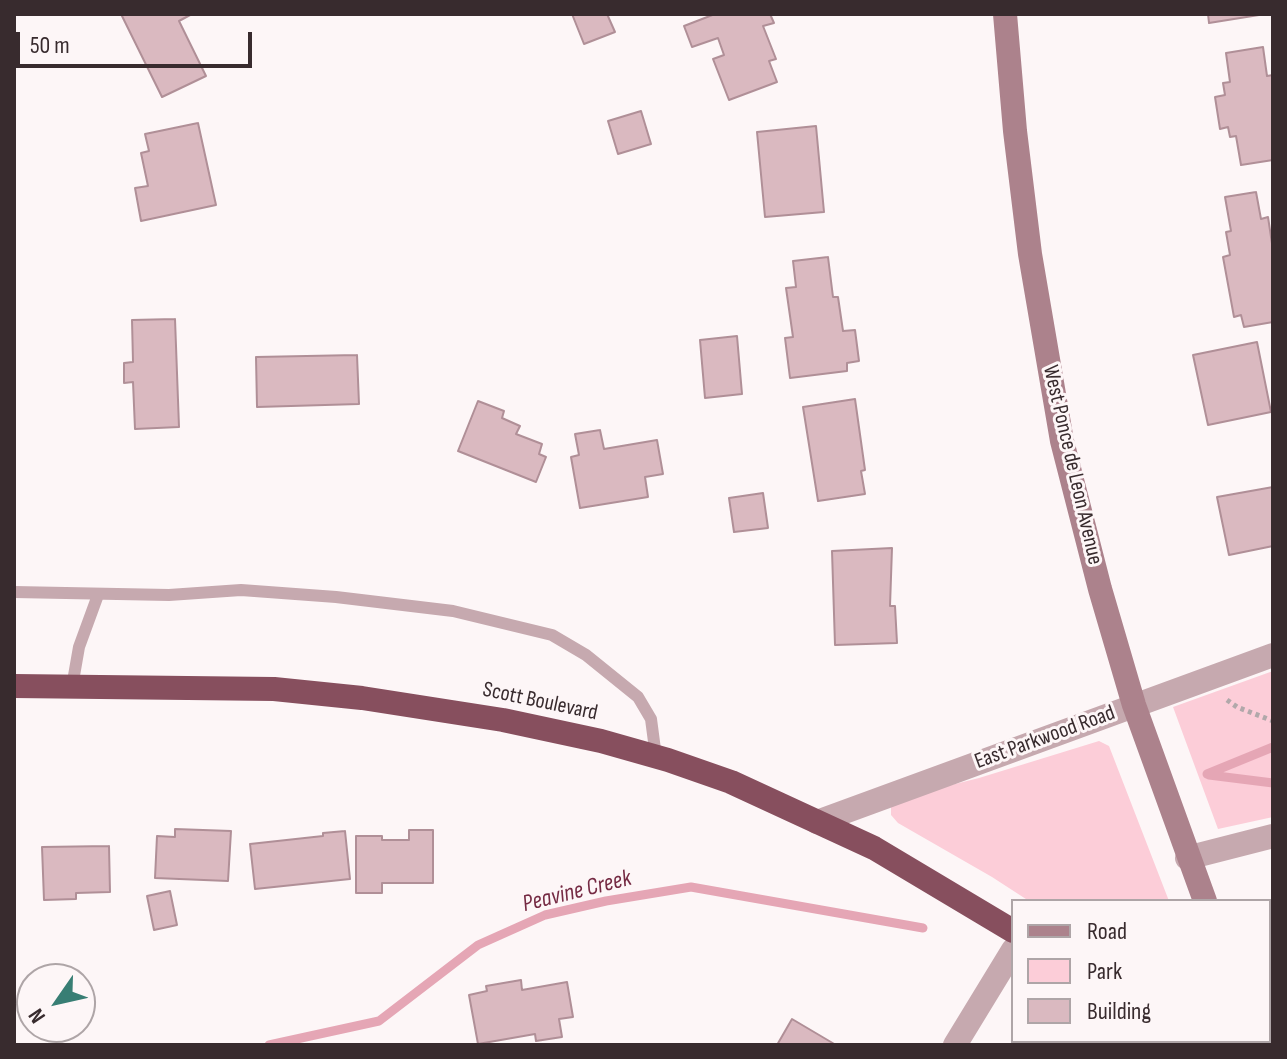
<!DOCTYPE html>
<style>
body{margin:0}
#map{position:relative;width:1287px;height:1059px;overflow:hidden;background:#fdf6f7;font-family:"Sofia Sans Condensed",sans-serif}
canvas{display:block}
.frame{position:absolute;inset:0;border:16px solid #382b2e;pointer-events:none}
.legend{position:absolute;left:1011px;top:899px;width:260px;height:144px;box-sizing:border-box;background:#fdf6f7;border:2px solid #aea5a7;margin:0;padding:10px 14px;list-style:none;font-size:24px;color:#382b2e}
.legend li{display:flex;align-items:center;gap:16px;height:40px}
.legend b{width:40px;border:2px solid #aea5a7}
.north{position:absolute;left:16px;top:963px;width:80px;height:80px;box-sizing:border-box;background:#fdf6f7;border:2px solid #aea5a7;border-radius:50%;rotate:236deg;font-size:22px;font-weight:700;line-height:32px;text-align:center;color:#382b2e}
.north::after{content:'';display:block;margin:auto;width:28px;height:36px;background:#387e74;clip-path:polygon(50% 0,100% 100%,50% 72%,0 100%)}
.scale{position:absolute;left:16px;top:32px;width:236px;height:36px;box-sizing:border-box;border:4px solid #382b2e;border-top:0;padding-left:10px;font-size:24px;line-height:28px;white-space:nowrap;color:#382b2e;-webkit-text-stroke:6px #fdf6f7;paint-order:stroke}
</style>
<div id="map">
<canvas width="1287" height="1059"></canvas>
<div class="frame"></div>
<ul class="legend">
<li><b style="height:10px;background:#ac828c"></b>Road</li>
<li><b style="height:22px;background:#fccdd8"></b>Park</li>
<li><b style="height:22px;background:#dab9c0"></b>Building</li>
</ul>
<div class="north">N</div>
<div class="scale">50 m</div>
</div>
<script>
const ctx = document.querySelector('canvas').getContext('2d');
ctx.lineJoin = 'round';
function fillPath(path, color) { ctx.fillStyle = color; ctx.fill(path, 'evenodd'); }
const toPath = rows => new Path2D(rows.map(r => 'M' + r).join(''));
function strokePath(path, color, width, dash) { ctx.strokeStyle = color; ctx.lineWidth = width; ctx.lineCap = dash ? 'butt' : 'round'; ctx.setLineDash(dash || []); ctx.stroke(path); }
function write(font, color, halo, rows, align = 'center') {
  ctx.font = font + ' "Sofia Sans Condensed",sans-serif'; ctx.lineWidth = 6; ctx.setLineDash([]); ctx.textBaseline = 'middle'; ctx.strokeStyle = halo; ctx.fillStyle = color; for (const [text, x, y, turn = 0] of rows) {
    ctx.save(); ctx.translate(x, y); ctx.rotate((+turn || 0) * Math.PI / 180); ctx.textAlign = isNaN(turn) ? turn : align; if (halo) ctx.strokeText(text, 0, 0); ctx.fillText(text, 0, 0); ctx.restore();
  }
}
fillPath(toPath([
 [1273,671,1273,817,1218,829,1173,707],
 [1099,741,1109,746,1169,901,1029,901,992,877,898,823,891,815,891,805,899,798,979,778]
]), '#fccdd8');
strokePath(toPath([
 [1207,774,1273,747],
 [1209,775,1273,783],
 [269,1045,379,1021,478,945,545,915,606,901,691,887,923,928]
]), '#e5a6b5', 9);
const building = toPath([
 [121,14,192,14,179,21,206,76,162,97,121,14],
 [572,14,607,14,615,32,584,44,572,14],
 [715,14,770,14,774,23,763,26,776,59,769,61,777,82,729,100,713,59,724,55,718,38,692,47,684,26,715,14],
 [1208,14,1259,14,1259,15,1209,23,1208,14],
 [1263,47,1267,76,1273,75,1273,160,1241,165,1236,136,1230,137,1228,127,1220,129,1215,97,1225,95,1223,83,1230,82,1226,53,1263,47],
 [641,111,651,144,618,154,608,121,641,111],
 [198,123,216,205,141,221,135,188,148,186,141,153,149,151,145,134,198,123],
 [816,126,824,212,765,217,757,132,816,126],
 [1256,192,1261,219,1268,217,1273,250,1273,322,1244,327,1241,315,1234,317,1223,257,1230,255,1226,232,1231,231,1225,197,1256,192],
 [828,257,833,297,838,297,843,331,855,330,859,361,847,363,847,371,790,378,785,338,793,337,786,288,796,287,793,261,828,257],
 [175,319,179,427,135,429,133,382,124,383,124,363,133,362,132,320,175,319],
 [737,336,742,394,705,398,700,340,737,336],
 [1257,342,1271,412,1208,425,1193,355,1257,342],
 [357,355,359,404,257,407,256,357,357,355],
 [855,399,865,470,861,471,865,494,818,501,803,407,855,399],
 [478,401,504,411,502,418,520,426,516,434,542,444,539,454,546,457,536,482,458,451,478,401],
 [600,430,604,449,657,440,663,474,645,477,648,497,580,508,571,457,579,455,575,434,600,430],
 [1273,487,1273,546,1229,555,1217,497,1273,487],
 [763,493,768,528,734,532,729,498,763,493],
 [892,548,890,606,895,606,897,643,835,645,832,551,892,548],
 [175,829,231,831,228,881,155,878,157,836,175,837,175,829],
 [409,830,433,830,433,883,382,883,382,893,356,893,356,836,382,836,382,840,409,840,409,830],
 [345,831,350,879,255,889,250,844,323,836,323,833,345,831],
 [109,846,110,892,76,893,76,899,44,900,42,847,109,846],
 [170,891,177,925,154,930,147,896,170,891],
 [521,980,522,990,567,982,573,1017,559,1019,562,1037,536,1041,535,1034,478,1044,469,995,487,991,486,986,521,980],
 [792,1019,836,1045,777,1045,792,1019]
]);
fillPath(building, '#dab9c0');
strokePath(building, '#b08f97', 2);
strokePath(toPath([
 [1227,700,1237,707,1273,721]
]), '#b1a8aa', 5, [4, 4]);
strokePath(toPath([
 [14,592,169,595,241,590,336,597,453,611,552,635,586,655,638,697,651,719,656,757],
 [72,687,79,647,98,595]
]), '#c6a9af', 12);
strokePath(toPath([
 [817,822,1273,655],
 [1187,858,1273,836],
 [955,1045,1013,950]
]), '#c6a9af', 24);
strokePath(toPath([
 [1005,14,1015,131,1030,254,1062,441,1100,589,1134,705,1205,901],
 [1268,1041,1270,1045]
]), '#ac828c', 24);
strokePath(toPath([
 [14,686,274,689,362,698,503,720,601,741,668,760,731,782,874,848,1013,931],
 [1162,1041,1167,1045]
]), '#874f5e', 24);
write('22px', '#382b2e', '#fdf6f7', [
 ["West Ponce de Leon Avenue",1072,465,77],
 ["Scott Boulevard",540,702,12],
 ["East Parkwood Road",1045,738,-20]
]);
write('italic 24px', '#752a43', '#fdf6f7', [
 ["Peavine Creek",577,892,-14]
]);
</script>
